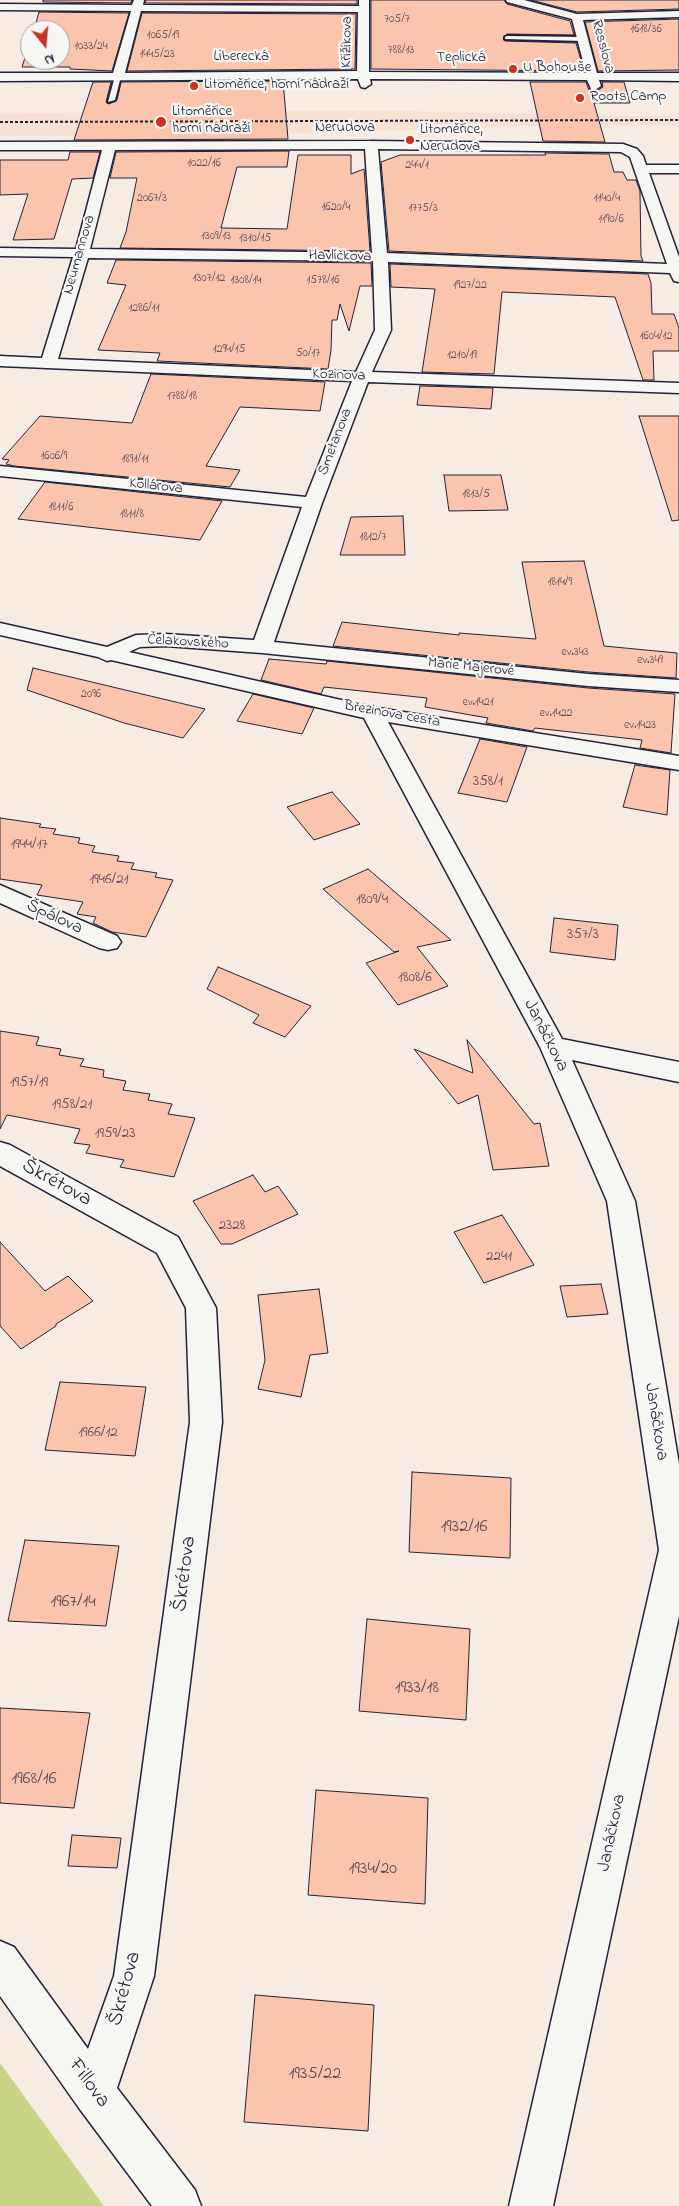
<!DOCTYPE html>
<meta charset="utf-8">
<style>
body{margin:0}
#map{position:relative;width:679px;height:2206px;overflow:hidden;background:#f7ece4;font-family:"Indie Flower",sans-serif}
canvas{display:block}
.north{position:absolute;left:20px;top:20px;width:50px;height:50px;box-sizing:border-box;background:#f6f6f2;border:1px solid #a1a1a9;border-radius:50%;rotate:163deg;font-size:14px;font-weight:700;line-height:20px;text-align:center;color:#22223b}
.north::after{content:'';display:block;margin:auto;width:18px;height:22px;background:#c8321e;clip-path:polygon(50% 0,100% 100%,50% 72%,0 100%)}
</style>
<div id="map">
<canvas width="679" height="2206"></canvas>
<div class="north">N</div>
</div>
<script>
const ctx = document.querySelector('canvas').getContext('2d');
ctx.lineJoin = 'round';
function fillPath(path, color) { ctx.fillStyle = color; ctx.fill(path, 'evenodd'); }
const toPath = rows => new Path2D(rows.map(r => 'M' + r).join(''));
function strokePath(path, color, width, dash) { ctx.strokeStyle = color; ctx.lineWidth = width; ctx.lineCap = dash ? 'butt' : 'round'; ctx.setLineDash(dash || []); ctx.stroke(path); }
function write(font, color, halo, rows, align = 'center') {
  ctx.font = font + ' "Indie Flower",sans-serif'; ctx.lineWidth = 4.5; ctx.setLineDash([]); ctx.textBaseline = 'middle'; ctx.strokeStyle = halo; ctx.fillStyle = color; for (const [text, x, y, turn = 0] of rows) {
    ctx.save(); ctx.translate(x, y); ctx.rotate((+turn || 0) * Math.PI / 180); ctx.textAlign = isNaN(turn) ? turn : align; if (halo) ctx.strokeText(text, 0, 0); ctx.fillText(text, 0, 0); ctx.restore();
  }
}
fillPath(toPath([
 [165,111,408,111,679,117,679,125,561,125,258,135,0,136,0,114]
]), '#f8e0d4');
fillPath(toPath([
 [0,2063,104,2206,0,2206]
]), '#c9d487');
const building = toPath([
 [43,0,132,0,131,3,43,2,43,0],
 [146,0,357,0,357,4,145,3,146,0],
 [371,0,504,0,507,4,570,21,574,35,507,34,503,39,505,41,576,43,584,71,371,69,371,0],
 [531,0,679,0,679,9,577,12,531,0],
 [39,12,129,13,112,71,70,69,70,67,22,67,30,42,30,60,60,60,60,30,34,30,39,12],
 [142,13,356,14,355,69,127,71,142,13],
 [679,19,679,70,598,71,585,22,679,19],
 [283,81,288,139,74,140,93,82,111,82,106,102,109,104,117,100,121,82,283,81],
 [530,82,586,82,589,90,595,92,603,87,602,82,624,82,630,103,594,103,605,142,543,141,530,82],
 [289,151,287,167,237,167,221,228,287,229,298,155,351,155,351,174,364,169,370,251,120,248,126,232,137,178,110,178,116,152,289,151],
 [70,152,100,152,93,178,72,179,54,239,13,240,28,194,0,195,0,160,68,160,70,152],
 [545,153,609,154,614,172,623,172,627,180,636,180,640,191,641,256,643,261,389,251,381,162,400,155,546,155,545,153],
 [116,260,371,263,372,286,360,286,349,331,340,304,337,320,332,320,331,350,328,369,157,361,160,353,98,350,126,285,107,283,116,260],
 [390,264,648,274,651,283,652,314,674,314,679,328,679,351,653,351,654,380,643,380,615,297,502,292,494,374,422,372,435,289,391,287,390,264],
 [151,374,325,382,320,411,240,407,206,466,240,470,230,487,14,466,6,464,9,460,2,459,40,416,132,423,151,374],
 [420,386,493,388,491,409,417,405,420,386],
 [639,416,679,416,679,520,672,521,639,416],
 [444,475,501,475,508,510,449,511,444,475],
 [45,482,222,501,200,540,18,519,45,482],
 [403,516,405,555,340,555,351,517,403,516],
 [584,561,604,646,677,653,676,678,588,672,333,646,342,622,459,635,459,633,536,639,522,562,584,561],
 [269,659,326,664,327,661,588,688,675,694,671,753,640,748,642,740,535,728,533,731,486,723,488,718,425,707,427,698,324,687,321,694,261,680,269,659],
 [33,668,205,709,183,738,124,723,27,690,33,668],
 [253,694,314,708,302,734,237,721,253,694],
 [480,739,527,747,507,802,458,793,480,739],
 [635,765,670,770,667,815,623,807,635,765],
 [332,792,360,824,314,840,287,807,332,792],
 [0,818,41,824,39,827,56,829,53,834,80,838,78,843,95,846,92,852,119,856,117,861,134,863,131,869,157,873,155,877,173,880,146,937,112,932,93,923,96,917,77,914,83,902,37,895,42,885,0,879,0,818],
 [368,869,451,940,417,947,448,986,398,1005,366,963,399,951,394,952,323,889,368,869],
 [554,918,618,925,615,960,550,952,554,918],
 [218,967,311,1006,285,1037,253,1023,259,1015,207,989,218,967],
 [0,1031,39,1037,36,1045,61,1049,59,1055,84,1059,80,1066,104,1070,103,1077,126,1081,123,1090,150,1094,148,1100,172,1104,168,1114,195,1118,174,1177,120,1167,124,1160,86,1153,90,1145,74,1143,80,1129,7,1115,0,1129,0,1031],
 [467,1040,534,1124,540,1123,549,1166,493,1170,478,1095,458,1104,414,1049,473,1073,467,1040],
 [253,1175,265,1192,278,1186,298,1214,232,1244,221,1244,193,1201,253,1175],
 [502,1215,534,1265,484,1283,454,1232,502,1215],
 [0,1242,45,1291,68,1276,93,1301,56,1324,56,1326,21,1349,0,1326,0,1242],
 [601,1284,608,1314,567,1317,560,1286,601,1284],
 [319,1289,328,1353,310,1355,301,1397,258,1389,265,1360,258,1295,319,1289],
 [60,1382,146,1387,135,1456,45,1450,60,1382],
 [412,1472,511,1478,510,1558,409,1552,412,1472],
 [25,1540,119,1546,106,1626,8,1621,25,1540],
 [367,1619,470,1629,466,1720,359,1711,367,1619],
 [0,1708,90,1713,74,1808,0,1803,0,1708],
 [316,1790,428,1798,425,1904,308,1895,316,1790],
 [72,1835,121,1838,117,1868,68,1866,72,1835],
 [255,1995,374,2005,368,2131,244,2122,255,1995]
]);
fillPath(building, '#fac4ad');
strokePath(building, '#22223b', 1);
const lane = toPath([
 [507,36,583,37,586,39,583,41,505,39,505,37,507,36],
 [118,74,121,76,115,100,108,102,115,76,118,74]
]);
const street = toPath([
 [134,0,144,0,143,5,359,6,359,0,369,0,369,72,586,73,572,19,507,2,506,0,524,0,577,14,679,11,679,17,583,20,597,73,679,73,679,81,599,80,601,86,595,90,591,89,587,80,370,79,371,84,365,88,361,87,358,79,0,81,0,73,113,73,131,11,0,10,0,4,132,5,134,0],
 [141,11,358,12,357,71,125,73,141,11],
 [371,141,623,144,637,149,643,156,646,165,679,165,679,173,649,173,679,257,679,282,674,281,670,273,388,262,391,330,372,372,679,383,679,393,368,382,322,503,274,642,588,674,679,680,679,692,588,686,262,653,166,646,140,647,129,652,372,707,679,756,679,770,388,722,562,1039,679,1062,679,1082,572,1060,635,1201,679,1464,679,1616,553,2206,509,2206,659,1550,607,1201,540,1047,364,718,111,660,107,661,98,657,0,635,0,623,107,647,136,635,166,634,254,640,302,507,0,476,0,466,306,497,352,381,0,366,0,356,42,358,73,257,0,256,0,248,76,249,102,150,0,150,0,142,371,141],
 [365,149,372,253,90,249,115,150,365,149],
 [378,149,621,152,630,157,667,264,387,253,378,149],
 [88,258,373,261,375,330,356,372,58,359,88,258],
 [0,885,117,936,121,942,117,948,108,950,99,948,0,903,0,885],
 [0,1142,10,1145,178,1237,216,1308,222,1422,154,1976,117,2088,195,2190,201,2206,152,2206,79,2108,0,1996,0,1941,14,1947,88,2049,114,1976,190,1422,186,1308,157,1253,0,1166,0,1142]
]);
strokePath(lane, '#22223b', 4);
strokePath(street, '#22223b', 3);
fillPath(lane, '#f6f6f2');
fillPath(street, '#f6f6f2');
strokePath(toPath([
 [0,122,679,120]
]), '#22223b', 2, [3, 2]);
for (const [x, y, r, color] of [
 [513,69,5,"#c8321e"],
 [194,86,5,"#c8321e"],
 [580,98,5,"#c8321e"],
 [161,122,6,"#c8321e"],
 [410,140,5,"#c8321e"]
]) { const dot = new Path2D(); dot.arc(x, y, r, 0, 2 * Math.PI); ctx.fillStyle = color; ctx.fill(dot); strokePath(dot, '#f6f6f2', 2); }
write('12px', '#584a58', null, [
 ["705/7",397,20],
 ["1618/36",646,30],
 ["1065/19",163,36],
 ["1033/24",91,47],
 ["788/13",401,51],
 ["1445/23",157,55],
 ["1022/16",204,164],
 ["244/1",417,166],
 ["2067/3",152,199],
 ["1140/4",607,199],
 ["1620/4",336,208],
 ["1775/3",423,209],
 ["1190/6",611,220],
 ["1309/13",216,237],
 ["1310/15",255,239],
 ["1307/12",209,279],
 ["1308/14",246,281],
 ["1578/16",323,281],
 ["1927/22",470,286],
 ["1286/11",144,309],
 ["1604/12",656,337],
 ["1294/15",229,350],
 ["50/17",308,354],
 ["1210/19",462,356],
 ["1788/18",182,397],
 ["1606/9",54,457],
 ["1891/11",135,460],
 ["1813/5",476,495],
 ["1811/6",61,508],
 ["1811/8",132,515],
 ["1812/7",373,538],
 ["1814/9",560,583],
 ["ev.343",575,653],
 ["ev.349",650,661],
 ["2096",91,695],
 ["ev.1421",478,703],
 ["ev.1422",556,714],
 ["ev.1423",640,726]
]);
write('15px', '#22223b', '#f6f6f2', [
 ["Křižíkova",348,42,-89],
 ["Resslova",602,47,75],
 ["Liberecká",241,58],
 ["Teplická",461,59],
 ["Nerudova",345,129],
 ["Neumannova",80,255,-74],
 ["Havlíčkova",340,257,1],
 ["Kozinova",339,376,2],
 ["Smetanova",336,442,-69],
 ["Kollárova",156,487,6],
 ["Čelakovského",188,643,3],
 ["Marie Majerové",471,668,6],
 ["Březinova cesta",392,715,10]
]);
write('15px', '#22223b', '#f6f6f2', [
 ["U Bohouše",523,69],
 ["Litoměřice, horní nádraží",204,86],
 ["Roots Camp",590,98],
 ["Litoměřice",172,113],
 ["horní nádraží",172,130],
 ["Litoměřice,",420,131],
 ["Nerudova",420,148]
], 'left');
write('15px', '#584a58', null, [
 ["358/1",488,783],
 ["1944/17",29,846],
 ["1946/21",109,881],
 ["1809/4",372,901],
 ["357/3",583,936],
 ["1808/6",415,979],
 ["1957/19",29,1084],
 ["1958/21",72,1106],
 ["1959/23",115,1135],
 ["2328",232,1227],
 ["2241",499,1258],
 ["1966/12",98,1434]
]);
write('18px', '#22223b', '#f6f6f2', [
 ["Špálova",54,918,25],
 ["Janáčkova",545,1036,63],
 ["Janáčkova",655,1422,81],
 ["Janáčkova",613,1833,-78]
]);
write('18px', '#584a58', null, [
 ["1932/16",464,1528],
 ["1967/14",73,1603],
 ["1933/18",417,1689],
 ["1968/16",34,1780],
 ["1934/20",373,1870],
 ["1935/22",315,2075]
]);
write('21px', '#22223b', '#f6f6f2', [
 ["Škrétova",56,1184,29],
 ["Škrétova",186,1574,-83],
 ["Škrétova",126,1989,-75],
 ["Fillova",88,2084,54]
]);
</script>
